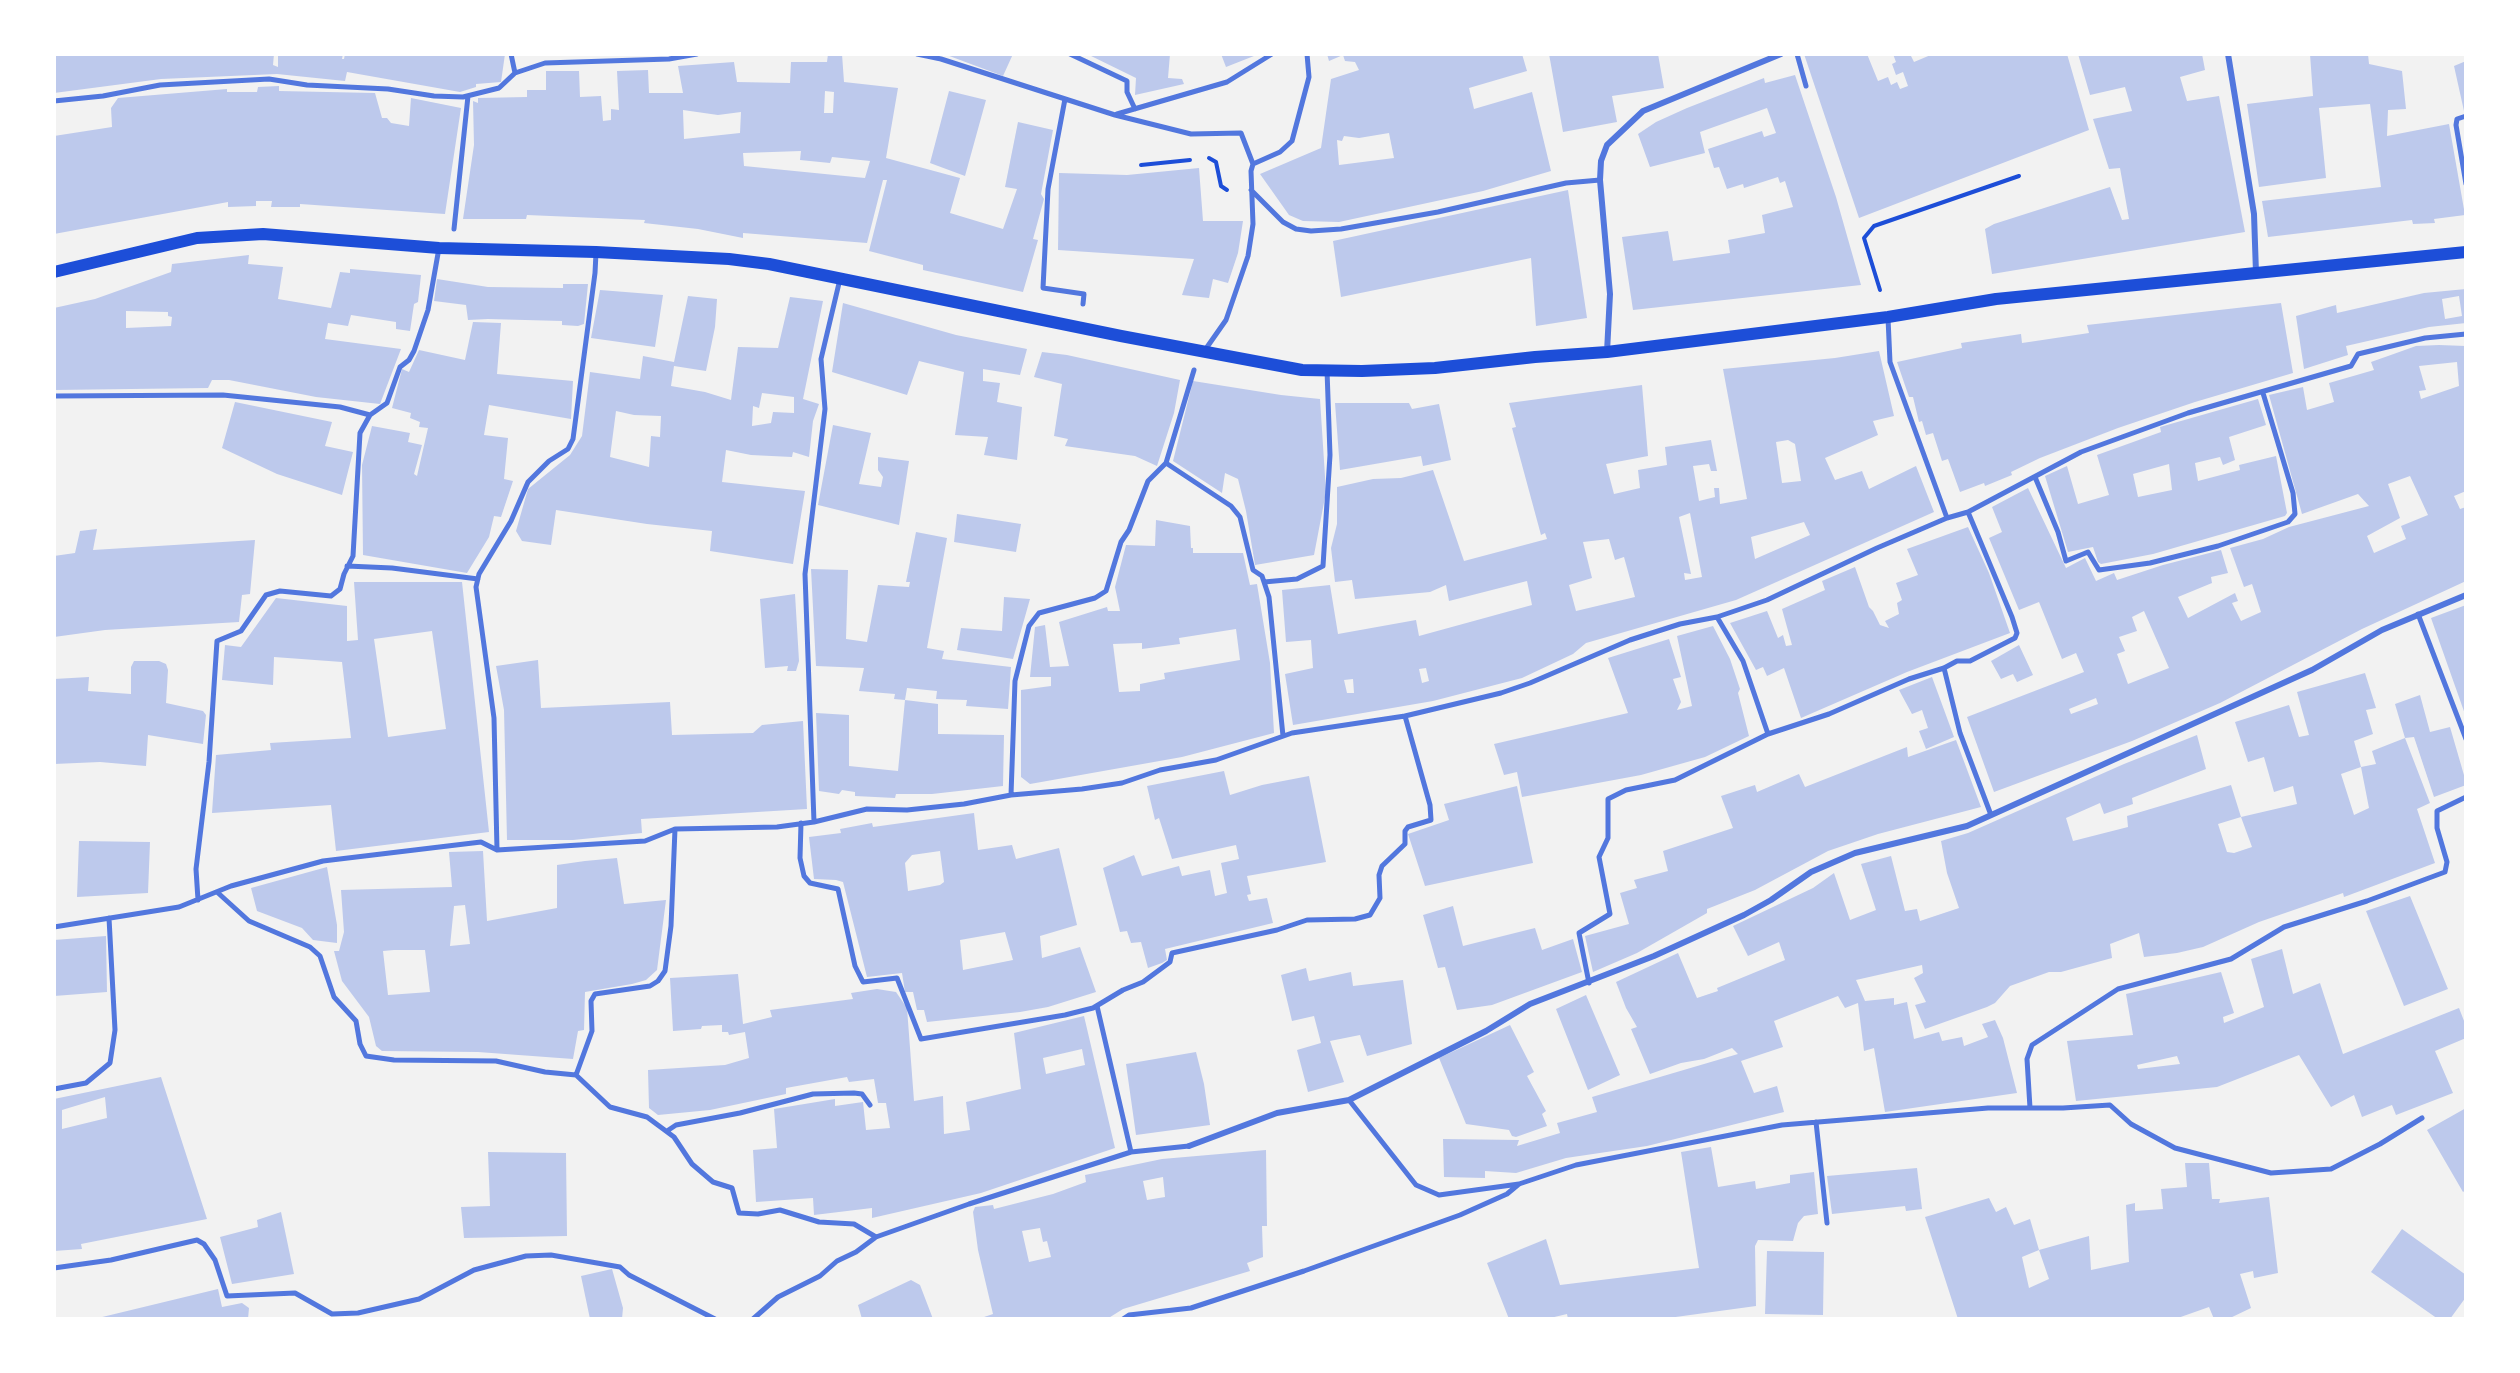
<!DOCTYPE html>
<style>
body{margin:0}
#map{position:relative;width:2520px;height:1373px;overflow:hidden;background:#f2f2f2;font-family:Raleway,sans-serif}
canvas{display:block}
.frame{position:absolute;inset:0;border:56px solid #fff;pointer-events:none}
</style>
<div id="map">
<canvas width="2520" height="1373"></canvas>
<div class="frame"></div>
</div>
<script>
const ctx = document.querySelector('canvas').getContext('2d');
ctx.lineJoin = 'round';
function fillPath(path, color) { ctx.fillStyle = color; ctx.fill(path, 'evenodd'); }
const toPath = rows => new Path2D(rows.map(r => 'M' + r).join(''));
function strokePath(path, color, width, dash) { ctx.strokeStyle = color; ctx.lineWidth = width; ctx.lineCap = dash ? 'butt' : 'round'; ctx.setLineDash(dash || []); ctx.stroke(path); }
fillPath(toPath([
 [54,54,274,54,273,65,278,67,278,54,343,54,342,59,344,59,345,54,505,54,501,82,476,84,476,87,460,92,347,72,345,81,277,74,161,79,54,93],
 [828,54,842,54,844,82,898,88,886,158,960,178,950,213,1003,229,1017,189,1005,187,1018,122,1053,130,1041,194,1044,199,1033,239,1038,240,1023,292,923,270,923,265,869,251,887,180,883,180,867,243,743,233,743,238,698,229,644,223,645,220,527,215,526,219,463,219,474,145,473,101,478,103,478,98,527,97,527,90,546,90,546,71,579,71,580,97,601,96,603,121,611,120,611,109,619,110,617,71,648,70,649,93,683,93,678,66,734,62,737,82,790,83,791,62,827,62],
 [825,91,834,92,833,113,824,113],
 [683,110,718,115,741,112,740,133,684,139],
 [801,151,800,160,830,163,832,157,870,161,865,178,744,166,743,153],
 [944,54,1013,54,1003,76],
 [1087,54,1170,54,1168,78,1182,79,1184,84,1135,95,1136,78],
 [1221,54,1259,54,1226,67],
 [1327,54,1522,54,1527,71,1469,88,1474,109,1532,92,1551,171,1483,191,1339,222,1303,221,1289,215,1260,174,1321,148,1331,79,1359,70,1355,62,1345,61,1343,55,1329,61],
 [1389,133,1394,158,1339,165,1337,140,1342,141,1344,136,1359,138],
 [1549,54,1658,54,1664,88,1612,96,1617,122,1563,132],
 [1804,54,1867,54,1878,81,1888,77,1891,85,1897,82,1900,89,1908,86,1903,72,1896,75,1892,64,1896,62,1893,54,1910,54,1914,62,1933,54,2067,54,2089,130,1859,218],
 [2078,54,2202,54,2205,70,2180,77,2187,101,2219,96,2245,232,1992,274,1985,229,1994,224,2110,187,2122,220,2129,219,2120,168,2109,169,2093,119,2132,111,2125,87,2090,95],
 [2310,54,2368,54,2369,64,2402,71,2406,109,2388,110,2387,136,2449,124,2465,215,2434,219,2435,223,2413,224,2412,220,2268,237,2262,201,2381,187,2370,104,2319,108,2326,178,2259,187,2247,104,2313,96],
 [2466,61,2466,110,2464,111,2454,66],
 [1795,75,1836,197,1861,285,1633,310,1622,237,1668,231,1673,261,1730,253,1728,240,1765,233,1762,215,1793,207,1785,181,1780,183,1778,177,1744,188,1743,184,1727,189,1719,167,1714,168,1708,149,1762,131,1764,137,1776,133,1767,108,1700,132,1705,153,1650,167,1638,134,1656,122,1687,108,1764,78,1765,83],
 [279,86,279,91,375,93,382,118,387,118,391,123,409,126,411,98,461,108,445,214,300,204,300,207,271,207,272,201,256,201,256,206,228,207,228,202,54,234,54,136,112,127,111,108,118,98,227,89,227,92,257,92,258,87],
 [949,91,986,100,965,176,930,163],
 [1199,168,1203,221,1243,221,1238,253,1228,283,1213,279,1209,298,1182,295,1194,259,1058,250,1059,173,1127,175],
 [1568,190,1587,318,1536,326,1531,258,1341,297,1333,241],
 [249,255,248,264,283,267,278,299,331,308,340,272,350,273,350,269,421,275,418,302,414,304,410,331,396,329,396,322,351,315,348,326,328,323,325,339,401,349,380,404,316,397,229,380,212,380,208,388,54,390,54,308,95,299,171,272,172,264],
 [126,311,168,312,168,316,172,317,171,326,126,328],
 [437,279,488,287,563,288,563,284,588,284,584,324,578,326,562,325,562,321,488,319,468,320,466,305,434,301],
 [2466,289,2466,323,2429,327,2346,346,2348,355,2304,369,2296,316,2336,305,2337,313,2424,293],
 [2459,296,2462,316,2445,319,2442,299],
 [600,290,663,295,655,347,591,338],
 [688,296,717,299,715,327,706,371,674,366,671,386,705,392,731,400,738,347,778,348,790,297,823,301,803,399,819,404,813,421,809,457,793,452,792,457,751,455,726,450,722,482,805,491,793,564,710,551,712,531,647,524,556,510,551,545,522,541,516,531,528,489,570,455,582,436,590,372,640,379,643,356,674,362],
 [762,393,794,397,794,413,773,412,771,423,752,426,753,406,759,408],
 [616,411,634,415,661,416,660,437,651,436,649,467,610,457],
 [843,303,956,335,1027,349,1020,375,983,369,983,381,1000,383,997,402,1022,407,1017,460,984,455,988,437,955,435,964,372,919,361,907,395,832,372],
 [2281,303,2293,373,2195,402,2118,428,2040,458,2011,472,2012,475,1985,486,1984,483,1960,492,1948,459,1942,461,1933,433,1926,435,1922,421,1919,422,1913,397,1909,397,1897,362,1962,348,1961,343,2021,334,2022,343,2029,342,2089,333,2087,325],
 [473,322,501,323,497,374,573,381,571,419,489,405,484,435,508,438,504,479,513,481,501,517,494,516,489,537,467,573,363,555,362,465,372,426,410,433,408,442,422,445,414,474,417,476,428,428,419,427,420,422,410,418,411,413,392,408,402,369,409,372,419,350,465,360],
 [2439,345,2466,346,2466,491,2454,496,2460,509,2466,507,2466,581,2362,629,2220,703,2132,741,1994,792,1967,717,2084,672,2076,653,2062,659,2039,602,2019,610,1989,538,2002,532,1992,507,2028,488,2066,568,2085,558,2096,581,2114,573,2117,580,2163,565,2221,550,2228,573,2211,577,2212,583,2178,597,2188,618,2235,593,2238,601,2232,603,2241,621,2261,612,2252,584,2244,587,2230,548,2263,539,2289,527,2369,506,2358,494,2302,514,2269,395,2303,387,2307,410,2334,402,2329,383,2374,370,2371,362,2388,356,2416,346],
 [2457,362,2459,386,2421,399,2419,391,2426,390,2419,366],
 [2410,476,2428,515,2401,526,2406,539,2374,553,2367,536,2400,518,2388,484],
 [2144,611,2169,668,2128,684,2117,654,2125,651,2119,637,2137,631,2132,617],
 [2096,698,2098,704,2071,714,2069,709],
 [1879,351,1894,416,1873,421,1878,435,1825,458,1835,480,1862,471,1869,489,1916,466,1934,512,1736,600,1586,643,1573,654,1522,678,1433,701,1293,725,1285,674,1313,668,1311,640,1286,642,1282,590,1330,585,1338,634,1416,620,1419,636,1532,605,1527,581,1449,601,1446,585,1430,592,1355,599,1352,580,1335,582,1331,548,1337,524,1337,487,1373,479,1401,478,1433,470,1464,561,1547,539,1545,533,1541,535,1512,428,1516,427,1509,403,1642,385,1648,456,1606,464,1614,494,1640,488,1638,470,1667,465,1665,447,1711,440,1717,471,1711,471,1709,464,1693,466,1699,501,1715,497,1714,488,1719,488,1720,504,1747,499,1723,369,1835,358],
 [1788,440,1795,444,1801,481,1782,483,1776,442],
 [1690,513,1702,577,1685,580,1684,573,1691,574,1679,517],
 [1804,522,1810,535,1755,559,1751,537],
 [1609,539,1615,560,1624,557,1635,597,1576,611,1569,585,1592,578,1583,542],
 [1426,668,1429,681,1422,683,1419,669],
 [1353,679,1354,693,1347,693,1344,680],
 [1042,352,1067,355,1180,380,1174,413,1157,466,1135,456,1065,446,1068,439,1054,436,1062,384,1034,377],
 [1193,381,1281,395,1320,399,1326,492,1314,555,1255,565,1246,511,1238,479,1225,473,1222,493,1173,461],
 [2258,399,2266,425,2229,437,2235,460,2223,465,2220,457,2195,463,2198,481,2240,470,2239,465,2276,456,2287,513,2285,516,2153,554,2101,564,2098,562,2093,547,2068,552,2045,476,2067,466,2078,504,2109,495,2097,455,2161,432,2160,427],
 [2169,464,2172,490,2138,497,2133,474],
 [235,402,332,422,325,446,353,452,342,495,277,474,222,448],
 [1335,403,1409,403,1412,409,1439,404,1451,460,1423,466,1421,456,1340,470],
 [833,425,871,433,859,484,881,487,883,477,878,470,878,457,909,461,899,525,818,505],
 [957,514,1021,524,1016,552,954,542],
 [1156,520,1190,526,1191,548,1193,548,1193,553,1243,553,1250,585,1257,584,1270,663,1274,733,1182,757,1030,784,1021,777,1021,690,1051,686,1051,677,1030,677,1035,627,1045,625,1050,667,1069,666,1059,622,1107,607,1108,611,1120,611,1115,587,1126,545,1155,546],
 [1236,629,1240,660,1164,673,1165,679,1140,684,1140,691,1119,692,1113,644,1142,643,1142,649,1180,644,1179,638],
 [1968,527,1989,573,2010,633,1907,672,1801,718,1784,668,1767,676,1763,667,1756,670,1730,623,1767,611,1778,638,1783,635,1786,646,1792,645,1782,609,1825,590,1822,581,1855,567,1869,607,1873,611,1880,625,1889,628,1885,621,1899,614,1897,603,1902,600,1896,583,1918,575,1907,549],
 [97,529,93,550,255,540,250,594,242,595,239,622,105,630,54,637,54,556,75,553,80,531],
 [916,532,947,538,927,648,944,651,942,659,1011,667,1008,709,966,706,967,700,936,699,937,691,907,688,905,700,894,699,895,694,859,691,864,668,816,666,811,569,848,570,846,639,867,642,878,585,909,587,910,582,906,582],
 [354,582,462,582,489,832,336,851,331,805,212,813,216,755,271,750,270,743,351,738,342,662,274,657,273,685,222,680,225,645,241,647,276,598,347,606,347,641,358,640],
 [432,631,446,729,388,737,374,639],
 [795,594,799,661,796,671,787,671,788,666,765,668,760,599],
 [1004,597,1030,599,1013,659,957,650,961,628,1002,631],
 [2466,605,2466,717,2431,618],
 [1713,626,1730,659,1740,689,1738,693,1749,736,1705,757,1641,775,1522,797,1517,772,1504,775,1494,744,1628,713,1608,658,1669,639,1681,677,1673,679,1681,702,1677,710,1692,706,1677,636],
 [2019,645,2033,675,2017,682,2013,674,2001,679,1991,661],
 [538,660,541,708,670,702,672,735,753,733,762,725,803,721,807,809,641,819,642,833,573,840,507,840,504,710,496,666],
 [134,661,159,661,166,664,168,670,166,703,203,711,206,715,203,744,148,735,146,766,100,762,54,764,54,679,89,677,88,691,131,694,131,667],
 [2365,673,2376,708,2366,710,2373,734,2354,741,2361,767,2341,774,2354,815,2369,808,2361,767,2376,764,2372,751,2405,738,2430,803,2417,809,2435,863,2344,897,2343,893,2259,922,2203,947,2177,953,2144,957,2139,933,2110,944,2112,958,2061,972,2049,972,2010,986,1995,1003,1987,1007,1925,1029,1915,1005,1926,1002,1914,978,1923,973,1922,965,1856,980,1865,1001,1894,998,1894,1005,1907,1002,1914,1039,1939,1032,1942,1041,1962,1037,1964,1046,1988,1037,1982,1024,1995,1020,2003,1038,2017,1093,1885,1112,1874,1048,1864,1051,1858,1003,1845,1008,1838,996,1774,1021,1783,1047,1741,1061,1754,1093,1777,1086,1784,1112,1647,1146,1566,1158,1516,1173,1485,1171,1485,1178,1444,1177,1443,1139,1519,1140,1517,1146,1560,1133,1557,1123,1597,1112,1592,1097,1738,1054,1732,1048,1704,1059,1681,1063,1650,1074,1631,1029,1637,1027,1626,1008,1616,982,1678,953,1697,998,1718,991,1717,988,1785,960,1779,942,1748,956,1733,926,1813,888,1834,873,1850,920,1876,910,1861,864,1891,856,1905,911,1917,909,1920,921,1959,908,1947,873,1941,841,1968,833,2124,764,2197,735,2206,769,2132,798,2133,804,2104,814,2100,803,2066,818,2073,841,2128,827,2127,816,2231,785,2241,817,2218,824,2227,852,2234,853,2252,847,2241,817,2297,804,2293,786,2274,792,2264,757,2248,762,2235,722,2289,705,2299,737,2309,735,2297,692],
 [1932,677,1954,737,1926,749,1919,731,1928,728,1922,710,1912,714,1899,690],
 [2420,695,2430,732,2450,727,2466,782,2466,785,2434,797,2414,737,2405,738,2395,704],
 [905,700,938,704,938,734,1004,735,1003,786,932,794,896,794,895,798,855,796,855,792,842,790,839,794,819,791,816,713,849,715,849,766,898,771],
 [1956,740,1981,807,1878,834,1828,851,1755,890,1707,909,1707,913,1637,953,1593,972,1585,936,1629,924,1620,893,1637,888,1634,880,1668,871,1663,851,1733,828,1721,796,1755,785,1757,792,1799,774,1805,787,1907,747,1908,757],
 [1224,771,1230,795,1262,785,1309,776,1326,862,1247,876,1251,894,1247,895,1249,901,1267,898,1273,923,1165,949,1167,960,1162,963,1148,968,1141,942,1131,943,1127,931,1120,932,1103,868,1134,855,1142,876,1179,866,1182,876,1210,870,1215,896,1227,893,1221,863,1239,859,1236,845,1172,859,1159,818,1155,820,1147,786],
 [1517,786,1533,863,1425,886,1408,834,1449,820,1444,804],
 [974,813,978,850,1012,845,1016,859,1059,848,1077,925,1040,936,1042,958,1080,947,1096,992,1048,1007,1020,1012,927,1022,924,1010,917,1010,913,992,905,992,902,973,867,977,843,882,836,880,814,879,809,837,841,833,840,829,872,823,873,827],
 [940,851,944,882,940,885,908,891,905,863,912,855],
 [1005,932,1013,960,963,970,960,940],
 [79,841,150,842,148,893,77,897],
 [483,851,487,921,557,908,557,865,585,861,617,858,624,904,666,900,657,970,646,980,632,984,585,992,584,1030,578,1031,573,1059,478,1052,382,1051,376,1046,369,1017,342,981,334,951,339,951,344,932,341,890,452,887,449,852],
 [465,905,470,944,450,946,454,906],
 [394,950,425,950,430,992,388,995,383,951],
 [327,867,337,925,337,943,313,940,302,928,257,911,251,888],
 [2410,896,2448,989,2404,1006,2366,911],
 [1453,906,1463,946,1535,928,1542,950,1573,939,1582,972,1492,1005,1457,1010,1445,967,1438,968,1423,915],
 [106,936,107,992,54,996,54,940],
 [2282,949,2293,994,2320,983,2343,1054,2459,1008,2466,1026,2466,1038,2435,1051,2453,1093,2396,1115,2392,1105,2362,1117,2354,1095,2331,1107,2299,1055,2217,1087,2076,1101,2067,1041,2133,1035,2126,994,2221,972,2234,1013,2223,1017,2224,1023,2264,1007,2251,959],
 [2177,1056,2180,1064,2138,1069,2137,1065],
 [1306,968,1309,981,1351,972,1353,986,1403,980,1412,1044,1367,1056,1360,1035,1330,1041,1344,1082,1308,1092,1297,1050,1321,1043,1314,1016,1292,1021,1281,975],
 [738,974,743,1024,772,1017,770,1010,853,999,851,993,877,989,896,992,907,1008,914,1101,943,1096,944,1134,970,1130,966,1102,1021,1089,1014,1033,1084,1016,1115,1148,981,1193,872,1218,872,1208,814,1215,813,1198,756,1202,753,1150,777,1148,774,1109,835,1099,835,1106,863,1102,866,1130,890,1128,886,1103,878,1103,874,1079,849,1082,847,1077,786,1088,786,1094,710,1110,658,1115,649,1108,648,1070,725,1065,749,1058,745,1032,729,1035,728,1032,722,1032,722,1025,702,1026,701,1029,673,1031,670,978],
 [1082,1049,1085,1065,1046,1074,1043,1058],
 [1586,995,1620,1075,1588,1090,1556,1009],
 [1510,1025,1534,1072,1527,1076,1546,1111,1542,1114,1547,1126,1516,1137,1512,1136,1509,1130,1466,1124,1439,1058],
 [1196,1052,1204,1084,1210,1125,1136,1135,1126,1064],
 [161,1077,207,1219,81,1244,82,1249,54,1251,54,1099],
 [105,1097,107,1118,62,1129,62,1110],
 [2466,1108,2466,1190,2463,1192,2427,1130],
 [1711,1147,1718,1187,1755,1181,1756,1189,1790,1183,1790,1175,1814,1172,1818,1214,1804,1216,1798,1223,1793,1241,1758,1240,1755,1246,1756,1306,1661,1319,1568,1319,1567,1314,1546,1319,1509,1319,1487,1263,1546,1239,1560,1285,1699,1268,1681,1152],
 [1266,1150,1267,1226,1262,1226,1263,1257,1247,1263,1250,1271,1123,1309,1107,1319,978,1319,993,1314,978,1250,973,1212,975,1207,993,1205,994,1209,1053,1194,1086,1182,1085,1175,1162,1159],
 [1163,1177,1165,1197,1147,1200,1143,1181],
 [1040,1228,1043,1242,1047,1241,1051,1257,1029,1262,1022,1231],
 [488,1152,566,1153,567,1236,464,1238,461,1207,490,1206],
 [2185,1163,2209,1163,2212,1199,2220,1199,2219,1203,2269,1197,2278,1273,2254,1278,2253,1271,2240,1274,2251,1308,2228,1319,2214,1319,2209,1307,2175,1319,1958,1319,1925,1217,1989,1198,1996,1212,2006,1207,2014,1225,2030,1219,2039,1250,2022,1257,2029,1288,2049,1279,2039,1250,2089,1236,2091,1270,2129,1262,2126,1205,2135,1203,2135,1211,2163,1209,2161,1189,2187,1187],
 [1917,1168,1922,1209,1906,1211,1905,1206,1832,1214,1827,1176],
 [281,1212,294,1274,232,1284,220,1237,258,1227,257,1220],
 [2402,1229,2466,1275,2466,1297,2450,1319,2438,1319,2371,1272],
 [1767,1251,1824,1252,1823,1315,1765,1314],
 [612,1269,623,1308,622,1319,590,1319,581,1276],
 [911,1280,920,1285,933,1319,862,1319,858,1305],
 [218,1289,222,1307,242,1303,249,1308,248,1319,94,1319]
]), '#bdc9ec');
strokePath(toPath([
 [1209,158,1216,162,1221,186,1227,190],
 [1141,165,1190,160],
 [1880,290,1864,238,1874,226,2019,176]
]), '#1d4ed8', 4);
strokePath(toPath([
 [511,54,515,73],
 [917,54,941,59,1115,115,1191,134,1241,133,1253,164],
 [1070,54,1127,81,1127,92,1135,109],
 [1797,54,1806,86],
 [1065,99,1048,189,1043,288,1084,294,1083,304],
 [54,101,103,96,160,85,269,79,307,85,388,89,434,96,463,97,499,88,515,73,545,63,669,59,697,54],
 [1117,114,1227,82,1272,54],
 [2466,116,2457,119,2456,125,2466,184],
 [1251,190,1283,222,1296,229,1311,231,1341,229,1438,212,1566,183,1600,180],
 [454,229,468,96],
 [1888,318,1890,362,1947,518],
 [1205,350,1226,320,1248,256,1253,224,1251,171,1253,164,1280,152,1292,141,1309,77,1307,54],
 [54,396,223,395,340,407,370,415],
 [1166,463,1231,506,1240,517,1253,570,1262,576,1269,597,1283,736],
 [2035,477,2058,532,2066,561,2088,552,2099,570,2150,563,2218,546,2288,522,2295,514,2293,493,2263,393],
 [347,566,392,568,478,579],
 [1264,582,1297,579,1323,566,1330,455,1327,370],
 [2418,614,2466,739],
 [1717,617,1743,661,1768,734],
 [1944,668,1960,733,1991,815],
 [1011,795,1015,681,1029,626,1039,613,1095,598,1106,591,1121,542,1129,530,1148,481,1166,463,1194,370],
 [814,822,805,574,825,409,821,359,840,279],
 [801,823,800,858,804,876,810,883,838,889,855,966,863,982,897,978,921,1039,1065,1015,1093,1008,1123,990,1143,982,1170,962,1172,953,1277,930,1307,920,1355,919,1370,915,1380,898,1379,875,1382,866,1405,844,1405,831,1408,827,1431,820,1430,805,1405,716],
 [497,850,494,718,476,587,479,574,511,521,528,482,549,461,568,449,573,439,595,273,596,253],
 [217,892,249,921,310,947,320,956,334,997,356,1021,360,1044,366,1056,394,1060,496,1061,545,1072,576,1075,610,1107,647,1117,674,1137,692,1164,713,1182,732,1188,739,1213,758,1214,780,1210,819,1222,854,1224,876,1237],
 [198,900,196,869,209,762,217,641,241,631,266,595,280,591,331,596,340,589,344,574,353,556,360,433,370,415,387,403,400,367,409,360,414,351,428,310,439,248],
 [54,927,179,907,231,886,323,861,481,842,497,850,645,841,675,829,777,827,814,822,867,809,907,810,964,804,1011,795,1082,789,1122,783,1160,770,1216,760,1292,733,1405,716,1501,693,1530,683,1630,640,1680,624,1717,617,1767,600,1877,548,1947,518,1968,512,2081,452,2188,413,2351,366,2358,354,2425,338,2466,334],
 [1589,983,1579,933,1610,914,1599,857,1608,838,1608,799,1626,790,1675,780,1768,734,1829,714,1909,679,1944,668,1957,661,1970,661,2015,638,2017,633,2012,617,1968,512],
 [1097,1006,1131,1152],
 [576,1075,592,1031,591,1001,595,994,650,986,658,981,665,971,671,926,675,829],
 [54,1089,86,1083,110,1063,115,1030,109,918],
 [1349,1100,1416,1185,1439,1195,1519,1184],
 [2030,1108,2027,1059,2032,1045,2118,989,2231,959,2284,927,2367,901,2445,872,2447,862,2437,828,2437,811,2466,797],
 [1816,1122,1827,1223],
 [667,1131,676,1125,740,1113,813,1094,854,1093,862,1094,870,1105],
 [54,1268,111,1260,197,1240,204,1244,215,1260,227,1296,295,1293,332,1314,358,1313,419,1299,474,1270,526,1256,551,1255,620,1267,629,1275,715,1319],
 [753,1319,778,1297,820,1276,837,1261,856,1252,876,1237,969,1204,1131,1152,1189,1146],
 [1123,1319,1129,1315,1191,1308,1304,1271,1460,1215,1507,1194,1519,1184,1576,1165,1782,1125,1988,1108,2063,1108,2110,1105,2131,1124,2175,1148,2271,1173,2331,1169,2380,1144,2422,1118]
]), '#5277de', 5);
strokePath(toPath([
 [2228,54,2254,214,2256,273],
 [1607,352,1610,294,1600,180,1601,161,1607,145,1643,111,1781,54],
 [1189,1146,1277,1113,1349,1100,1486,1031,1530,1004,1654,956,1744,915,1771,900,1811,872,1855,853,1967,826,2312,670,2382,630,2466,595]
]), '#5277de', 6);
strokePath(toPath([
 [54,272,197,238,263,234,439,248,596,252,729,259,769,264,1121,336,1302,370,1362,371,1435,368,1535,357,1607,352,1888,317,1996,299,2466,252]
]), '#1d4ed8', 12);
</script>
